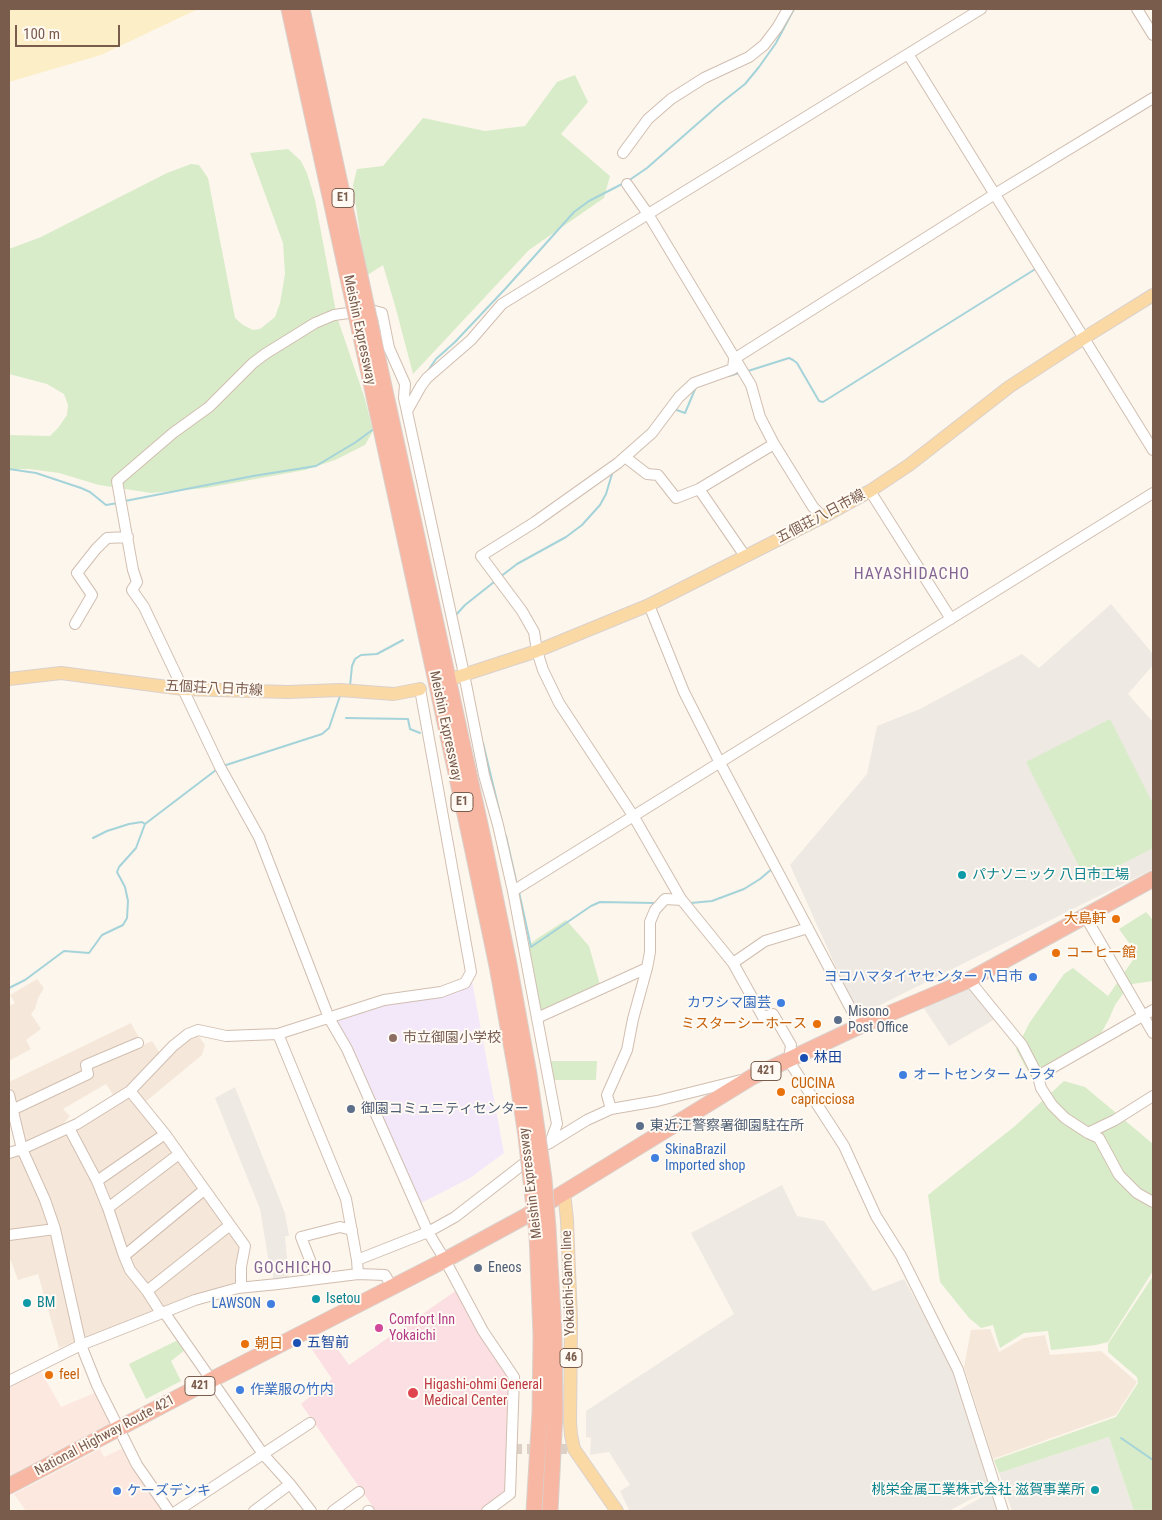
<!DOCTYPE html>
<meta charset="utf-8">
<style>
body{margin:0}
#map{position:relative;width:1162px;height:1520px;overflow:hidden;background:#fdf6ec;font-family:"Roboto Condensed",sans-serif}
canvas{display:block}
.frame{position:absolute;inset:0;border:10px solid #7a5c4d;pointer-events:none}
.scale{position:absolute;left:15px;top:25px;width:105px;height:22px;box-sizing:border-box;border:2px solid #7a5c4d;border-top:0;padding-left:6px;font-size:15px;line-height:18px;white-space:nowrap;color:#7a5c4d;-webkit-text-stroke:4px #fffaf3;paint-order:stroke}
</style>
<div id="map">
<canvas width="1162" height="1520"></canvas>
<div class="frame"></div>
<div class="scale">100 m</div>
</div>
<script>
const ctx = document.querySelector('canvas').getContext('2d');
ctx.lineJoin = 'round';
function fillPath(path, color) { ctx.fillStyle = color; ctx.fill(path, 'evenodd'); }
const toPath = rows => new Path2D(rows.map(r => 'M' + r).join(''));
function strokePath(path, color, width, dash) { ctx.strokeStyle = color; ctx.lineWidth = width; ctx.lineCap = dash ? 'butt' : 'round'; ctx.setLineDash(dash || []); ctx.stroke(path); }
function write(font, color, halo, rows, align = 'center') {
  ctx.font = font + ' "Roboto Condensed","Noto Sans JP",sans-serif'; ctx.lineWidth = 4; ctx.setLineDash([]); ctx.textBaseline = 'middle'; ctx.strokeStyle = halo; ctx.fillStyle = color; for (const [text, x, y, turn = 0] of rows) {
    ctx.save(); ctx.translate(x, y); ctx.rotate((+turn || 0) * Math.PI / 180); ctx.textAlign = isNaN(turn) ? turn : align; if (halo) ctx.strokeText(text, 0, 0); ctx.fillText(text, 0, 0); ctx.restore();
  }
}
fillPath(toPath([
 [37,979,44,988,38,998,35,1009,31,1014,41,1029,26,1040,31,1049,9,1061,9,1006,15,1003,10,995],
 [131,1023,143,1045,152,1041,161,1055,129,1087,114,1096,106,1084,63,1109,70,1116,58,1130,24,1146,9,1082],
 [197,1034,205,1045,202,1055,144,1103,134,1090,189,1036],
 [130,1095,242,1247,236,1284,84,1340,26,1151],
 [22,1154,53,1233,77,1341,59,1348,38,1274,18,1280,9,1256,9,1157],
 [990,1329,999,1352,1024,1338,1045,1335,1050,1355,1101,1351,1137,1382,1116,1415,993,1459,964,1367,971,1330]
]), '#f5e8da');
fillPath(toPath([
 [39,1368,61,1407,99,1391,115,1422,9,1477,9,1383],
 [123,1448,131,1467,163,1511,26,1511,14,1494,100,1449,104,1457]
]), '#fde8e0');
fillPath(toPath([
 [1111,604,1153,654,1153,665,1128,694,1153,722,1153,869,858,1016,790,865,867,774,877,726,920,709,1022,654,1039,668],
 [970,984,997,1018,949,1046,921,1004],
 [235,1087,285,1213,289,1236,285,1236,289,1279,273,1281,273,1270,270,1270,260,1209,215,1098],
 [782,1185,797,1216,824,1221,873,1291,904,1279,950,1362,990,1489,949,1511,628,1511,629,1510,620,1491,630,1485,609,1452,590,1455,591,1438,586,1437,586,1411,734,1314,691,1233],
 [1109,1437,1134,1511,1012,1511,999,1473],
 [993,1491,999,1511,957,1511]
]), '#efe9e4');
fillPath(toPath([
 [472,981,504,1153,470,1178,419,1204,335,1019,382,1003]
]), '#f3e8fa');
fillPath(toPath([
 [457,1290,511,1383,505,1495,482,1511,376,1511,301,1404,332,1379,307,1342,326,1333,349,1365]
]), '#fbdfe3');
fillPath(toPath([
 [575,75,588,102,561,134,610,176,604,198,529,250,413,374,396,309,383,265,366,276,353,185,357,169,383,166,423,118,485,131,525,126,557,82],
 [288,149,301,161,307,173,315,200,337,317,365,399,373,431,365,445,335,460,305,470,206,488,151,493,99,485,59,473,29,469,9,469,9,435,50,436,58,428,67,415,68,405,64,394,47,384,9,374,9,249,41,237,167,173,191,164,199,165,208,178,235,318,243,325,253,330,260,329,275,317,280,303,285,274,283,243,250,153],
 [1110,719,1153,804,1153,848,1087,882,1026,762],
 [1146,912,1153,920,1153,981,1132,984,1125,991,1115,1005,1109,1019,1099,1037,1079,1055,1034,1083,1016,1049,1030,1022,1064,974,1073,968,1108,996,1137,954,1119,929],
 [566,920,589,946,601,988,537,1018,524,949,538,938],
 [545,1061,597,1061,596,1080,549,1080],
 [1064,1081,1085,1087,1153,1144,1153,1271,1108,1342,1096,1345,1051,1350,1048,1331,1024,1333,1000,1348,993,1325,981,1328,969,1318,940,1282,928,1195,1015,1126],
 [1153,1276,1153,1511,1134,1511,1109,1437,999,1473,994,1460,1116,1417,1138,1383,1137,1377,1108,1352,1108,1344],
 [178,1340,185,1350,171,1361,181,1381,146,1399,129,1364]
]), '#d8ecc9');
fillPath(toPath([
 [9,9,198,9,101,55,9,82]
]), '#fcefc7');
strokePath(toPath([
 [628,181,647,168,721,103,745,84,759,67,776,43,794,9],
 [748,371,789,358,793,360,797,363,819,401,823,402,1037,268],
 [427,372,436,359,455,342,506,288,574,212,589,201,624,183],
 [729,376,739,373],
 [674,409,685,413,696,387],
 [9,469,36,473,81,488,90,492,106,505,118,503],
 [125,501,253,476,316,466,356,442,375,428],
 [500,577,517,564,566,537,582,525,600,505,606,494,612,474],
 [455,616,465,605,494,582],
 [350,686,352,666,355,659,361,655,377,654,403,640],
 [346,718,408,719,410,729,420,733],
 [483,743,502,822],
 [223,766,322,734,329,728,340,696],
 [506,836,517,885],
 [93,838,107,831,129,824,142,822,145,824],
 [519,892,531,947,591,906,600,902,654,903],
 [691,903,712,901,744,889,760,879,773,868],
 [9,988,25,980,64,951,89,953,102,935,123,925,127,918,128,901,125,887,117,872,119,867,136,848,145,824,216,770],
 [1121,1438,1153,1460]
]), '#a5d3da', 2);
strokePath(toPath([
 [512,1449,574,1449]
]), '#dcd0c4', 10, [10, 5]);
const minor = toPath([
 [1137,9,1153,35],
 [908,54,1153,450],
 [623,153,648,119,671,99,704,78,749,57,764,45,777,28,788,9],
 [627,184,648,214,751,385,760,417,774,444,813,507,823,517],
 [407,411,421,386,427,378,471,340,502,304,981,9],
 [625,457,647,474,658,475,676,498,699,489,774,444],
 [699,489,745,556],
 [870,491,951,619],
 [649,605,684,692,720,763,860,1026],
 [75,624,92,595,77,573,96,549,107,538,128,537],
 [513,891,1153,493],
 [1085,916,1153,1033],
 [733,963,765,941,808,928],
 [969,980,1022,1045,1038,1076,1041,1088,1052,1105,1065,1118,1088,1133,1099,1138,1119,1175,1137,1193,1153,1202],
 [537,1018,647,968],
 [1038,1076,1153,1010],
 [130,1091,165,1134,230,1225,147,1291],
 [9,1095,22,1149,45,1200,55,1229,81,1345,97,1385,137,1465,169,1511],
 [611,1109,607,1095,627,1050,633,1019,647,968,650,952,650,922,655,910,665,899,682,900],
 [12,1110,88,1074,86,1065,138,1043],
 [69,1128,97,1181,108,1208,124,1256,130,1270,147,1291,161,1313],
 [1088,1133,1115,1120,1153,1096],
 [548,1144,587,1120,611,1109,657,1101,741,1080],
 [9,1153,22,1149,77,1124,130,1091,173,1046,188,1034,198,1030,226,1036,278,1034],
 [97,1181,165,1134],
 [108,1208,179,1154],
 [230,1225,245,1246,241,1267,241,1287],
 [9,1235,55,1229],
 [124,1256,204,1190],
 [357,1260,428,1232,455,1217,531,1158],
 [358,1274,357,1260,346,1199,278,1034,384,1000,441,992,465,983,471,972,420,689],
 [317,1278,301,1237,340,1227,352,1230],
 [164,1312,263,1454,290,1484,311,1511],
 [9,1381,81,1345,195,1300,238,1288,278,1284,358,1274,385,1275,392,1287],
 [177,1511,310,1423],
 [254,1511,290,1484],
 [333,1511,359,1492],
 [368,1511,369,1511],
 [487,1511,510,1494,514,1377,483,1331,445,1260,428,1232,347,1049,329,1018,259,837,220,767,144,607,132,590,137,582,133,570,117,481,173,433,209,407,253,363,265,354,315,323,334,315,371,310,382,313,389,348,405,384,404,398,464,674,484,775,498,825,513,891,557,1124,550,1143],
 [1003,1511,958,1370,901,1256,876,1216,844,1146,789,1061,791,1045,773,1014,763,1017,733,963,681,899,634,817,559,703,543,670,537,651,534,632,522,611,481,556,535,522,618,463,652,433,679,397,694,383,733,369,734,359,995,194,1153,98]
]);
const major = toPath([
 [454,678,537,651,649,605,823,517,870,491,909,465,1009,387,1084,338,1153,295],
 [9,679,61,673,183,689,288,692,340,690,394,694,420,689],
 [564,1192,567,1220,571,1320,570,1422,571,1435,574,1449,617,1511]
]);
const highway = toPath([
 [289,9,347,274],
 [302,9,359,271],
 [373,336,483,838,509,964,529,1074,537,1130],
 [361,337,471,842,497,966,517,1077,526,1136],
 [548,1228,554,1334,555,1413,550,1511],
 [9,1486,211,1380,445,1260,526,1216,752,1077,860,1026,969,980,1153,879],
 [534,1511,540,1412,541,1335,537,1234]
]);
strokePath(minor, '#d1beb0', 12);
strokePath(major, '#dad1cd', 14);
strokePath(highway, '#dad1cd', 17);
strokePath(minor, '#fff', 10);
strokePath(major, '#fbd9a5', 12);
strokePath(highway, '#f7b7a3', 15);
const highwayBridge = toPath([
 [359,271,373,336],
 [347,274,361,337],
 [537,1130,544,1179,548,1228],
 [526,1136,537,1234]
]);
strokePath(highwayBridge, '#dad1cd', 17, []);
strokePath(highwayBridge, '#f7b7a3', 15);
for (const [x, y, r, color] of [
 [962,875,5,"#0f9aa8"],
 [1116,919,5,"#e8710a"],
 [1056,953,5,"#e8710a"],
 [1033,977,5,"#3f7fe0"],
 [781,1003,5,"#3f7fe0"],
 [838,1020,5,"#5c6f8a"],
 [817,1024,5,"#e8710a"],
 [393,1038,5,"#8d6e63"],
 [804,1058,5,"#1a4fb4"],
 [903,1075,5,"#3f7fe0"],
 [781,1092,5,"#e8710a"],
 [351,1109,5,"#5c6f8a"],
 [640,1126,5,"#5c6f8a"],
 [655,1158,5,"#3f7fe0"],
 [478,1268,5,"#5c6f8a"],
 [316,1299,5,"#0f9aa8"],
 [27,1303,5,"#0f9aa8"],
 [271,1304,5,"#3f7fe0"],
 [379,1328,5,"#d1479c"],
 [297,1343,5,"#1a4fb4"],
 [245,1344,5,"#e8710a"],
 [49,1375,5,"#e8710a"],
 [240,1390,5,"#3f7fe0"],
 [413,1393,6,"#e0444e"],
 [1095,1490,5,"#0f9aa8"],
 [117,1491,5,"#3f7fe0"]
]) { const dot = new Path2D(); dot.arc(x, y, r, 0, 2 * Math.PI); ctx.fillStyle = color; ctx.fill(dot); strokePath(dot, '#fffaf3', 2); }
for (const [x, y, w] of [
 [343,198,22],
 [462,802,22],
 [766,1071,30],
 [571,1358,22],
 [200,1386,30]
]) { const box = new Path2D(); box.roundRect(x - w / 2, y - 9.5, w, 19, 4); ctx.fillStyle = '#fffaf3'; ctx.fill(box); strokePath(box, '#7a5c4d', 1); }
write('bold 12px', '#7a5c4d', null, [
 ["E1",343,198],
 ["E1",462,802],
 ["421",766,1071],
 ["46",571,1358],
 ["421",200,1386]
]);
write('14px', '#7a5c4d', '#fffaf3', [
 ["Meishin Expressway",359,330,78],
 ["五個荘八日市線",821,517,-28],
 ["五個荘八日市線",214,689,3],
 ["Meishin Expressway",445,726,78],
 ["Meishin Expressway",531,1183,-97],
 ["Yokaichi-Gamo line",569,1283,-92],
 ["National Highway Route 421",105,1436,-28]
]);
write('14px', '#0d838f', '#fffaf3', [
 ["パナソニック 八日市工場",972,875],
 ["Isetou",326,1299],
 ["BM",37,1303],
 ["桃栄金属工業株式会社 滋賀事業所",1085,1490,"right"]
], 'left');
write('14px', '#c56008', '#fffaf3', [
 ["大島軒",1106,919,"right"],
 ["コーヒー館",1066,953],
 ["ミスターシーホース",807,1024,"right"],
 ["CUCINA",791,1084],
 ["capricciosa",791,1100],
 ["朝日",255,1344],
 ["feel",59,1375]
], 'left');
write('14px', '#366cbe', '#fffaf3', [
 ["ヨコハマタイヤセンター 八日市",1023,977,"right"],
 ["カワシマ園芸",771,1003,"right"],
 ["オートセンター ムラタ",913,1075],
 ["SkinaBrazil",665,1150],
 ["Imported shop",665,1166],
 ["LAWSON",261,1304,"right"],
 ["作業服の竹内",250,1390],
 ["ケーズデンキ",127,1491]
], 'left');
write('14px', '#4e5e75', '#fffaf3', [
 ["Misono",848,1012],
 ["Post Office",848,1028],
 ["御園コミュニティセンター",361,1109],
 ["東近江警察署御園駐在所",650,1126],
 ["Eneos",488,1268]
], 'left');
write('14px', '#785e54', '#fffaf3', [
 ["市立御園小学校",403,1038]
], 'left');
write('14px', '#164399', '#fffaf3', [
 ["林田",814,1058],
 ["五智前",307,1343]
], 'left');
write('14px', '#b23c85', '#fffaf3', [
 ["Comfort Inn",389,1320],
 ["Yokaichi",389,1336]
], 'left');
write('14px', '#be3a42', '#fffaf3', [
 ["Higashi-ohmi General",424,1385],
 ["Medical Center",424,1401]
], 'left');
ctx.letterSpacing = '1px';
write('16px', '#846695', '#fffaf3', [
 ["HAYASHIDACHO",912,575],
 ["GOCHICHO",293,1269]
]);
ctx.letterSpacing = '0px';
</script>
